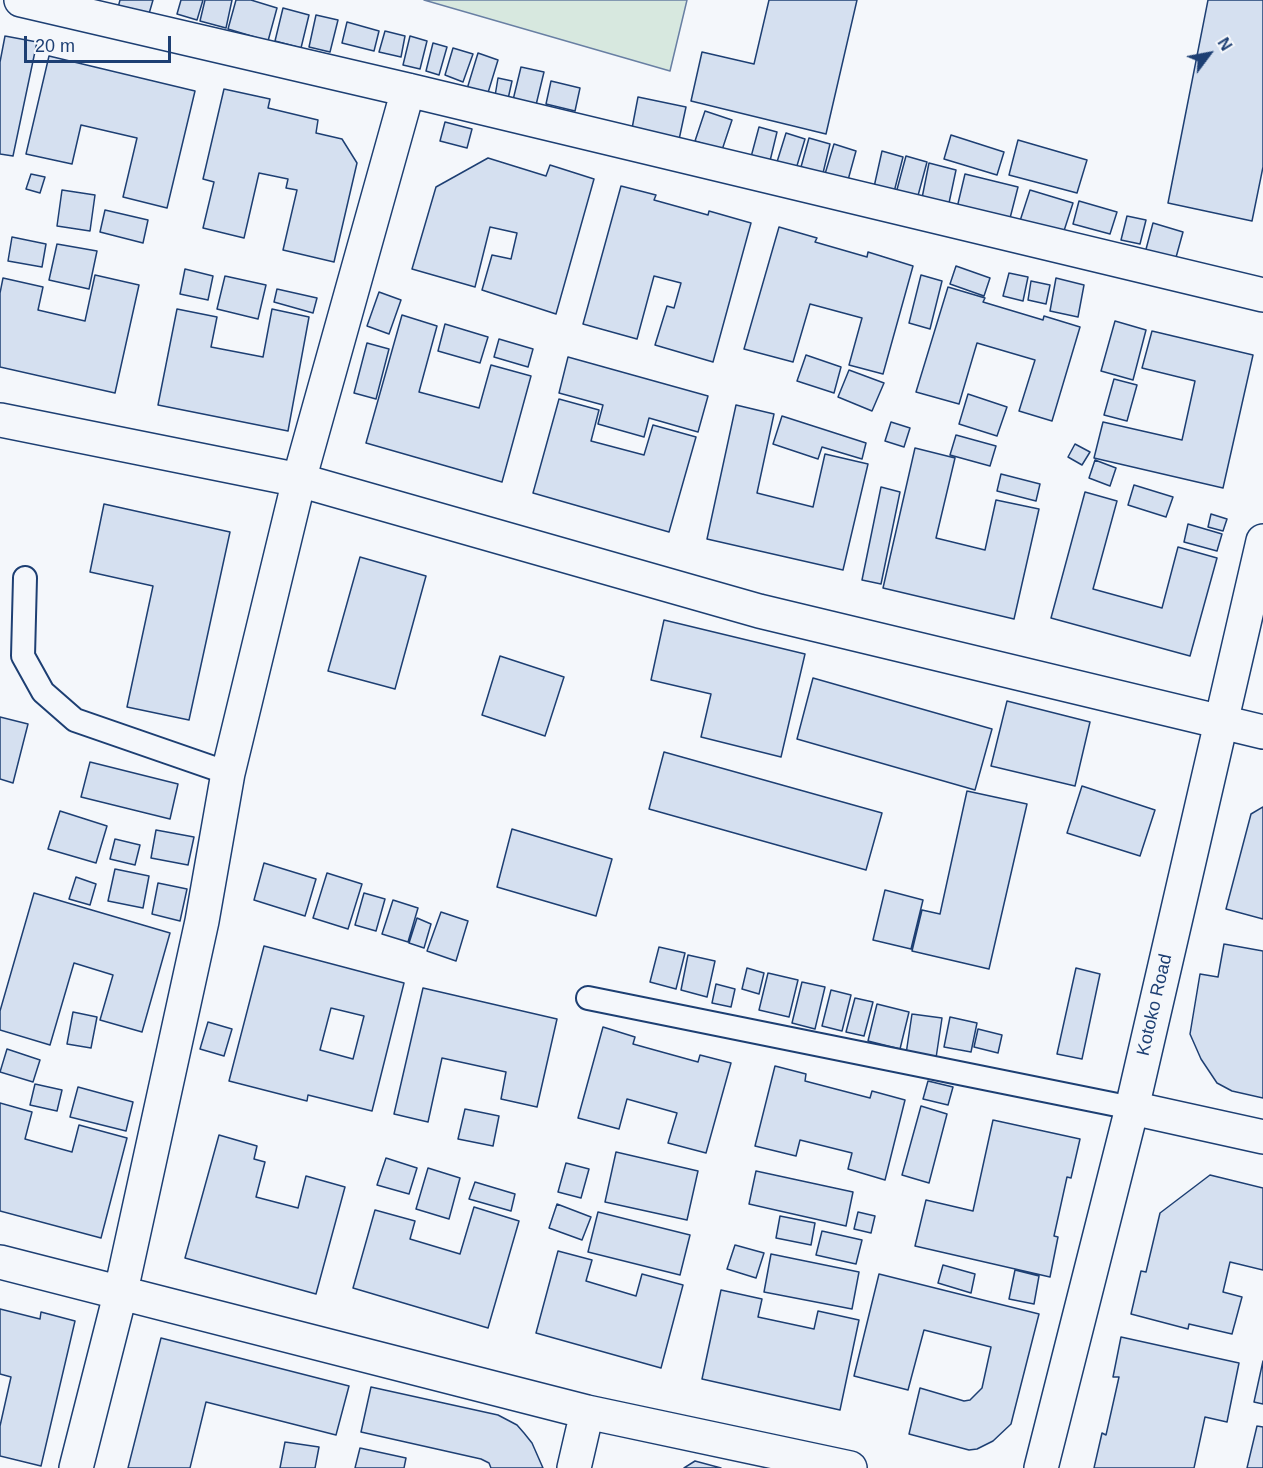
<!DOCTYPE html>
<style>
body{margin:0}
#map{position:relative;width:1263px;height:1468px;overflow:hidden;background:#f4f7fb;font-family:Helvetica,sans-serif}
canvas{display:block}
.north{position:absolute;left:1179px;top:24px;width:60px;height:60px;-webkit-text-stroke:4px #f4f7fb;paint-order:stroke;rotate:58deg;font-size:16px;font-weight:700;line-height:24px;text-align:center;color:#1d3f73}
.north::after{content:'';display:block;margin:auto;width:21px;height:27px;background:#1d3f73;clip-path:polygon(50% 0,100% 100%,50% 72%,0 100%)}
.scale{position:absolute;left:24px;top:36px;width:147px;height:27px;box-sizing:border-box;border:3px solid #1d3f73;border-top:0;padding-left:8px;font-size:18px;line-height:21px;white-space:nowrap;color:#1d3f73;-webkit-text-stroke:4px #f4f7fb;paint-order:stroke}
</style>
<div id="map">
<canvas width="1263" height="1468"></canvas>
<div class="north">N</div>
<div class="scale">20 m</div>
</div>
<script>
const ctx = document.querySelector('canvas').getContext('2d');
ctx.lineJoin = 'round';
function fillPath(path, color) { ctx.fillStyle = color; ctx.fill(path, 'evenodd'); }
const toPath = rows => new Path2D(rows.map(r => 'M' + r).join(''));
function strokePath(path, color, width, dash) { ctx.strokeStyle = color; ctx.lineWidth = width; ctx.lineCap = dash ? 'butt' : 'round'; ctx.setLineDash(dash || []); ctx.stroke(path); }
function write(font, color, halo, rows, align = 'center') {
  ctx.font = font + ' Helvetica,sans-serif'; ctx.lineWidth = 4.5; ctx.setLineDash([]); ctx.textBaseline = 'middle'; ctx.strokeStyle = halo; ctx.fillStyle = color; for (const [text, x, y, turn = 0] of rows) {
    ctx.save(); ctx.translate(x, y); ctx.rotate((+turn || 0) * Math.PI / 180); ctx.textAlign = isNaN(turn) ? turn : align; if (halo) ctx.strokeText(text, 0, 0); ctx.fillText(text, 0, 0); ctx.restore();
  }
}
const green = toPath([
 [424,0,687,0,670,71,424,0]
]);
fillPath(green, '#d7e8df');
strokePath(green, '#687fa3', 1.5);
const building = toPath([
 [120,0,153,0,146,24,116,15,120,0],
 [181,0,203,0,197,20,177,14,181,0],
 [205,0,232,0,226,28,200,21,205,0],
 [236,0,251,0,277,8,268,41,228,29,236,0],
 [769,0,857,0,826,134,691,101,702,52,754,64,769,0],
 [1208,0,1263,0,1263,167,1252,221,1168,203,1208,0],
 [283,8,309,15,301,48,275,41,283,8],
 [316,15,338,20,330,52,309,47,316,15],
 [347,22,379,31,374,51,342,43,347,22],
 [385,31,405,36,401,57,379,52,385,31],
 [5,36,37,42,13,156,0,154,0,62,5,36],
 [410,36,427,41,420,69,403,65,410,36],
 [433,43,447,47,439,75,426,71,433,43],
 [453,48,473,54,463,82,445,75,453,48],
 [478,53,498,60,487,96,467,89,478,53],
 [49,56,195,91,167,208,123,197,137,138,81,125,72,164,26,154,49,56],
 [521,67,544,72,536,105,513,100,521,67],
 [498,78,512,81,508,99,495,96,498,78],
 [551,81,580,88,575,111,546,104,551,81],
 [224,89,270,99,268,108,318,120,316,133,342,139,357,163,334,262,283,250,297,190,286,188,288,179,259,173,244,238,203,228,214,182,203,179,224,89],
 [638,97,686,107,677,149,630,139,638,97],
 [705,111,732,120,722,150,695,141,705,111],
 [445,122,472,129,467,148,440,141,445,122],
 [759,127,777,132,770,161,751,157,759,127],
 [786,133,805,139,796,169,777,162,786,133],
 [951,135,1004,152,997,175,944,159,951,135],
 [809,138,830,144,823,173,801,167,809,138],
 [1018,140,1087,160,1077,193,1009,175,1018,140],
 [834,144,856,151,848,180,825,174,834,144],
 [882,151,903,157,894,192,874,187,882,151],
 [906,156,927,162,916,203,895,197,906,156],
 [488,158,546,176,550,165,594,179,556,314,482,290,492,255,511,259,517,233,490,227,475,287,412,269,436,187,488,158],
 [929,163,956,170,949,203,922,198,929,163],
 [31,174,45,177,40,193,26,189,31,174],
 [965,174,1018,187,1008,226,956,212,965,174],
 [621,186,656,195,654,200,708,215,709,211,751,223,713,362,655,345,667,306,674,308,681,283,654,276,637,339,583,324,621,186],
 [62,190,95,195,90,231,57,226,62,190],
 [1030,190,1073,203,1062,237,1019,224,1030,190],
 [1079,201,1117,212,1110,234,1073,224,1079,201],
 [105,210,148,220,143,243,100,232,105,210],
 [1127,216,1146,220,1140,244,1121,240,1127,216],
 [1153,223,1183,232,1175,261,1145,253,1153,223],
 [779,227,817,238,815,242,867,257,868,252,913,266,883,374,849,365,862,318,810,304,793,362,744,349,779,227],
 [12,237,46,244,42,267,8,261,12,237],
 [57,244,97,251,89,289,49,280,57,244],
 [956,266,990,278,984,296,950,284,956,266],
 [185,269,213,276,208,300,180,294,185,269],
 [1009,273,1028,277,1023,301,1003,296,1009,273],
 [95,275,139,285,115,393,0,367,0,293,3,278,43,287,38,310,85,321,95,275],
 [921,275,942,281,930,329,909,323,921,275],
 [225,276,266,285,258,319,217,309,225,276],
 [1056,278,1084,285,1078,317,1050,311,1056,278],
 [1031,281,1050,285,1046,304,1028,300,1031,281],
 [948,287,985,298,983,302,1043,320,1044,316,1080,327,1052,421,1019,411,1035,360,977,343,959,404,916,392,948,287],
 [277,289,317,298,313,313,274,302,277,289],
 [379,292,401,300,389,334,367,326,379,292],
 [177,309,217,317,211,347,263,357,272,309,309,317,288,431,158,405,177,309],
 [402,315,437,326,419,392,479,408,491,365,531,376,502,482,366,443,402,315],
 [1115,321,1146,330,1133,380,1101,371,1115,321],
 [445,324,488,337,480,363,438,351,445,324],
 [1152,331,1253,355,1223,488,1094,458,1103,422,1182,440,1195,381,1142,368,1152,331],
 [499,339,533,349,528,367,494,357,499,339],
 [367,343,389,349,376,399,354,393,367,343],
 [806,355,841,367,834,393,797,381,806,355],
 [568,357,708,396,698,432,649,418,644,437,598,424,603,405,559,393,568,357],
 [849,370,884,383,872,411,838,397,849,370],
 [1114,379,1137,385,1127,421,1104,415,1114,379],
 [968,394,1007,407,997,436,959,424,968,394],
 [559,399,599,410,591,441,644,455,653,425,696,437,669,532,533,493,559,399],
 [736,405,774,414,757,493,813,507,825,454,868,464,843,570,707,539,736,405],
 [782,416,866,443,862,459,822,447,818,459,773,444,782,416],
 [891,422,910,428,904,447,885,441,891,422],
 [956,435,996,446,990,466,950,455,956,435],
 [1075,444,1090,452,1082,465,1068,457,1075,444],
 [915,448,955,458,936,538,985,550,996,500,1039,509,1014,619,883,588,915,448],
 [1095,460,1116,468,1110,486,1089,478,1095,460],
 [1001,474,1040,484,1036,501,997,491,1001,474],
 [1134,485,1173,497,1166,517,1128,505,1134,485],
 [881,487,900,492,881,584,862,580,881,487],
 [1085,492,1117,501,1093,589,1162,608,1178,547,1217,558,1190,656,1051,618,1085,492],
 [104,504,230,532,189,720,127,707,153,586,90,572,104,504],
 [1211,514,1227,519,1223,531,1208,527,1211,514],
 [1188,524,1222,534,1217,551,1184,542,1188,524],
 [360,557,426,576,395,689,328,671,360,557],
 [664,620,805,654,781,757,701,737,711,694,651,680,664,620],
 [500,656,564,677,545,736,482,715,500,656],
 [813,678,992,729,975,790,797,739,813,678],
 [1007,701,1090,722,1075,786,991,766,1007,701],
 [0,717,28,724,13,783,0,779,0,717],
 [664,752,882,813,866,870,649,809,664,752],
 [90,762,178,784,170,819,81,797,90,762],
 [1082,786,1155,810,1140,856,1067,833,1082,786],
 [967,791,1027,804,989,969,912,951,922,910,940,914,967,791],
 [1263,807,1263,919,1226,909,1251,814,1263,807],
 [60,811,107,826,96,863,48,849,60,811],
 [512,829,612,859,596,916,497,887,512,829],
 [156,830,194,837,188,865,151,858,156,830],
 [115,839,140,845,135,865,110,859,115,839],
 [264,863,316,879,305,916,254,900,264,863],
 [115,869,149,876,143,908,108,901,115,869],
 [327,873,362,884,348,929,313,918,327,873],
 [76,877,96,884,90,905,69,899,76,877],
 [158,883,187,889,180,921,152,914,158,883],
 [885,890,923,900,911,949,873,940,885,890],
 [34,893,170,933,142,1032,100,1020,113,975,74,963,50,1045,0,1030,0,1011,34,893],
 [364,893,385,899,376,931,355,925,364,893],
 [393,900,418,908,408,942,382,934,393,900],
 [441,912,468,921,456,961,427,951,441,912],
 [417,918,431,924,424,948,409,943,417,918],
 [1224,944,1263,951,1263,1098,1232,1091,1217,1083,1201,1059,1190,1034,1200,974,1218,977,1224,944],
 [264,946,404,983,372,1111,308,1095,307,1101,229,1081,264,946],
 [331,1008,364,1016,353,1059,320,1050,331,1008],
 [659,947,685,953,676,989,650,982,659,947],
 [688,955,715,961,707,997,681,990,688,955],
 [747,968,764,973,759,994,742,989,747,968],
 [1076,968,1100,974,1082,1059,1057,1054,1076,968],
 [768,973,798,980,789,1017,759,1010,768,973],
 [802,982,825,987,815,1029,792,1023,802,982],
 [716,984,735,989,731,1007,712,1003,716,984],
 [423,988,557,1019,537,1107,501,1099,506,1072,442,1058,428,1122,394,1114,423,988],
 [831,990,851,995,842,1031,822,1026,831,990],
 [855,998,873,1002,864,1036,846,1032,855,998],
 [877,1004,909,1012,900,1049,868,1041,877,1004],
 [73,1012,97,1017,91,1048,67,1044,73,1012],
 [912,1014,942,1018,936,1058,906,1054,912,1014],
 [950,1017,977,1023,971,1052,944,1047,950,1017],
 [208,1022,232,1029,224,1056,200,1049,208,1022],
 [603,1027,635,1037,633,1044,698,1062,700,1055,731,1063,706,1153,668,1143,677,1113,627,1099,619,1129,578,1118,603,1027],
 [978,1029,1002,1035,998,1053,974,1047,978,1029],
 [7,1049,40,1060,33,1082,0,1072,7,1049],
 [775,1066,806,1074,805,1081,870,1098,872,1091,905,1100,885,1180,848,1169,852,1153,800,1140,796,1156,755,1146,775,1066],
 [928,1081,953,1087,948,1105,923,1099,928,1081],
 [35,1084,62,1090,57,1111,30,1105,35,1084],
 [78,1087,133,1102,126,1131,70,1117,78,1087],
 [0,1103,32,1112,25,1139,72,1152,79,1125,127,1138,101,1238,0,1211,0,1103],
 [921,1106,947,1114,929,1183,902,1175,921,1106],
 [465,1109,499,1116,493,1146,458,1139,465,1109],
 [993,1120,1080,1139,1071,1178,1067,1177,1054,1236,1058,1237,1050,1277,915,1246,926,1200,973,1211,993,1120],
 [219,1135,257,1146,254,1159,265,1162,256,1197,298,1208,306,1176,345,1187,316,1294,185,1258,219,1135],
 [616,1152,698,1171,687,1220,605,1202,616,1152],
 [386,1158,417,1168,409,1194,377,1185,386,1158],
 [566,1163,589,1169,581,1198,558,1192,566,1163],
 [428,1168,460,1178,449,1219,416,1209,428,1168],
 [756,1171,853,1192,846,1226,749,1204,756,1171],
 [1210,1175,1263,1188,1263,1270,1230,1262,1223,1292,1242,1297,1232,1334,1189,1324,1188,1329,1131,1314,1141,1271,1146,1272,1160,1213,1210,1175],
 [475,1182,515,1194,511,1211,469,1199,475,1182],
 [557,1204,591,1217,582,1240,549,1228,557,1204],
 [474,1207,519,1221,488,1328,353,1288,375,1210,415,1221,410,1239,460,1254,474,1207],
 [598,1212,690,1235,680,1275,588,1252,598,1212],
 [858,1212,875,1216,871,1233,854,1229,858,1212],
 [780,1216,815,1223,811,1245,776,1238,780,1216],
 [822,1231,862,1240,856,1264,816,1255,822,1231],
 [735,1245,764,1253,756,1278,727,1269,735,1245],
 [558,1251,592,1260,586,1281,636,1296,642,1274,683,1285,661,1368,536,1333,558,1251],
 [771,1254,859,1272,852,1309,764,1292,771,1254],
 [943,1265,975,1274,971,1293,938,1283,943,1265],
 [1015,1270,1039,1276,1034,1304,1009,1299,1015,1270],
 [879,1274,1039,1314,1013,1416,1011,1424,993,1441,977,1449,969,1450,909,1434,920,1388,964,1401,970,1400,982,1388,991,1347,924,1330,908,1390,854,1376,879,1274],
 [721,1290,762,1299,758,1317,814,1329,818,1311,859,1320,840,1410,702,1379,721,1290],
 [0,1309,40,1319,41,1312,75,1321,41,1466,0,1456,0,1426,11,1377,0,1374,0,1309],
 [1121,1337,1239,1363,1227,1422,1205,1417,1194,1468,1094,1468,1102,1433,1106,1435,1119,1377,1113,1377,1121,1337],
 [161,1338,349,1386,336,1435,206,1402,190,1468,128,1468,161,1338],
 [1263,1361,1263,1404,1254,1402,1263,1361],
 [371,1387,498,1415,517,1425,524,1433,532,1443,543,1468,491,1468,489,1463,481,1459,361,1432,371,1387],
 [1257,1426,1263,1427,1263,1468,1247,1468,1257,1426],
 [285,1442,319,1447,315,1468,280,1468,285,1442],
 [360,1448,406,1458,404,1468,355,1468,360,1448],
 [695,1461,721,1468,684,1468,695,1461]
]);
fillPath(building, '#d5e0f0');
strokePath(building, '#1d3f73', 1.5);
const lane = toPath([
 [25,578,23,656,43,692,75,720,228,773],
 [588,998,1132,1108]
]);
const street = toPath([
 [21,0,408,90,1263,295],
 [0,420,299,480,759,611,1263,732],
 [1132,1108,1263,1137],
 [0,1262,587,1412,850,1468],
 [76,1468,121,1291,202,921,228,773,299,480,408,90],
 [574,1468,587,1412]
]);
const secondary = toPath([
 [1041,1468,1132,1108,1263,541]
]);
strokePath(lane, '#1d3f73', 26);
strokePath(street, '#1d3f73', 36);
strokePath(secondary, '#1d3f73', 36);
strokePath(lane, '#f4f7fb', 22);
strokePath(street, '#f4f7fb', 33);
strokePath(secondary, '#f4f7fb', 33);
write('18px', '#1d3f73', '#f4f7fb', [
 ["Kotoko Road",1155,1005,-77]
]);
</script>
